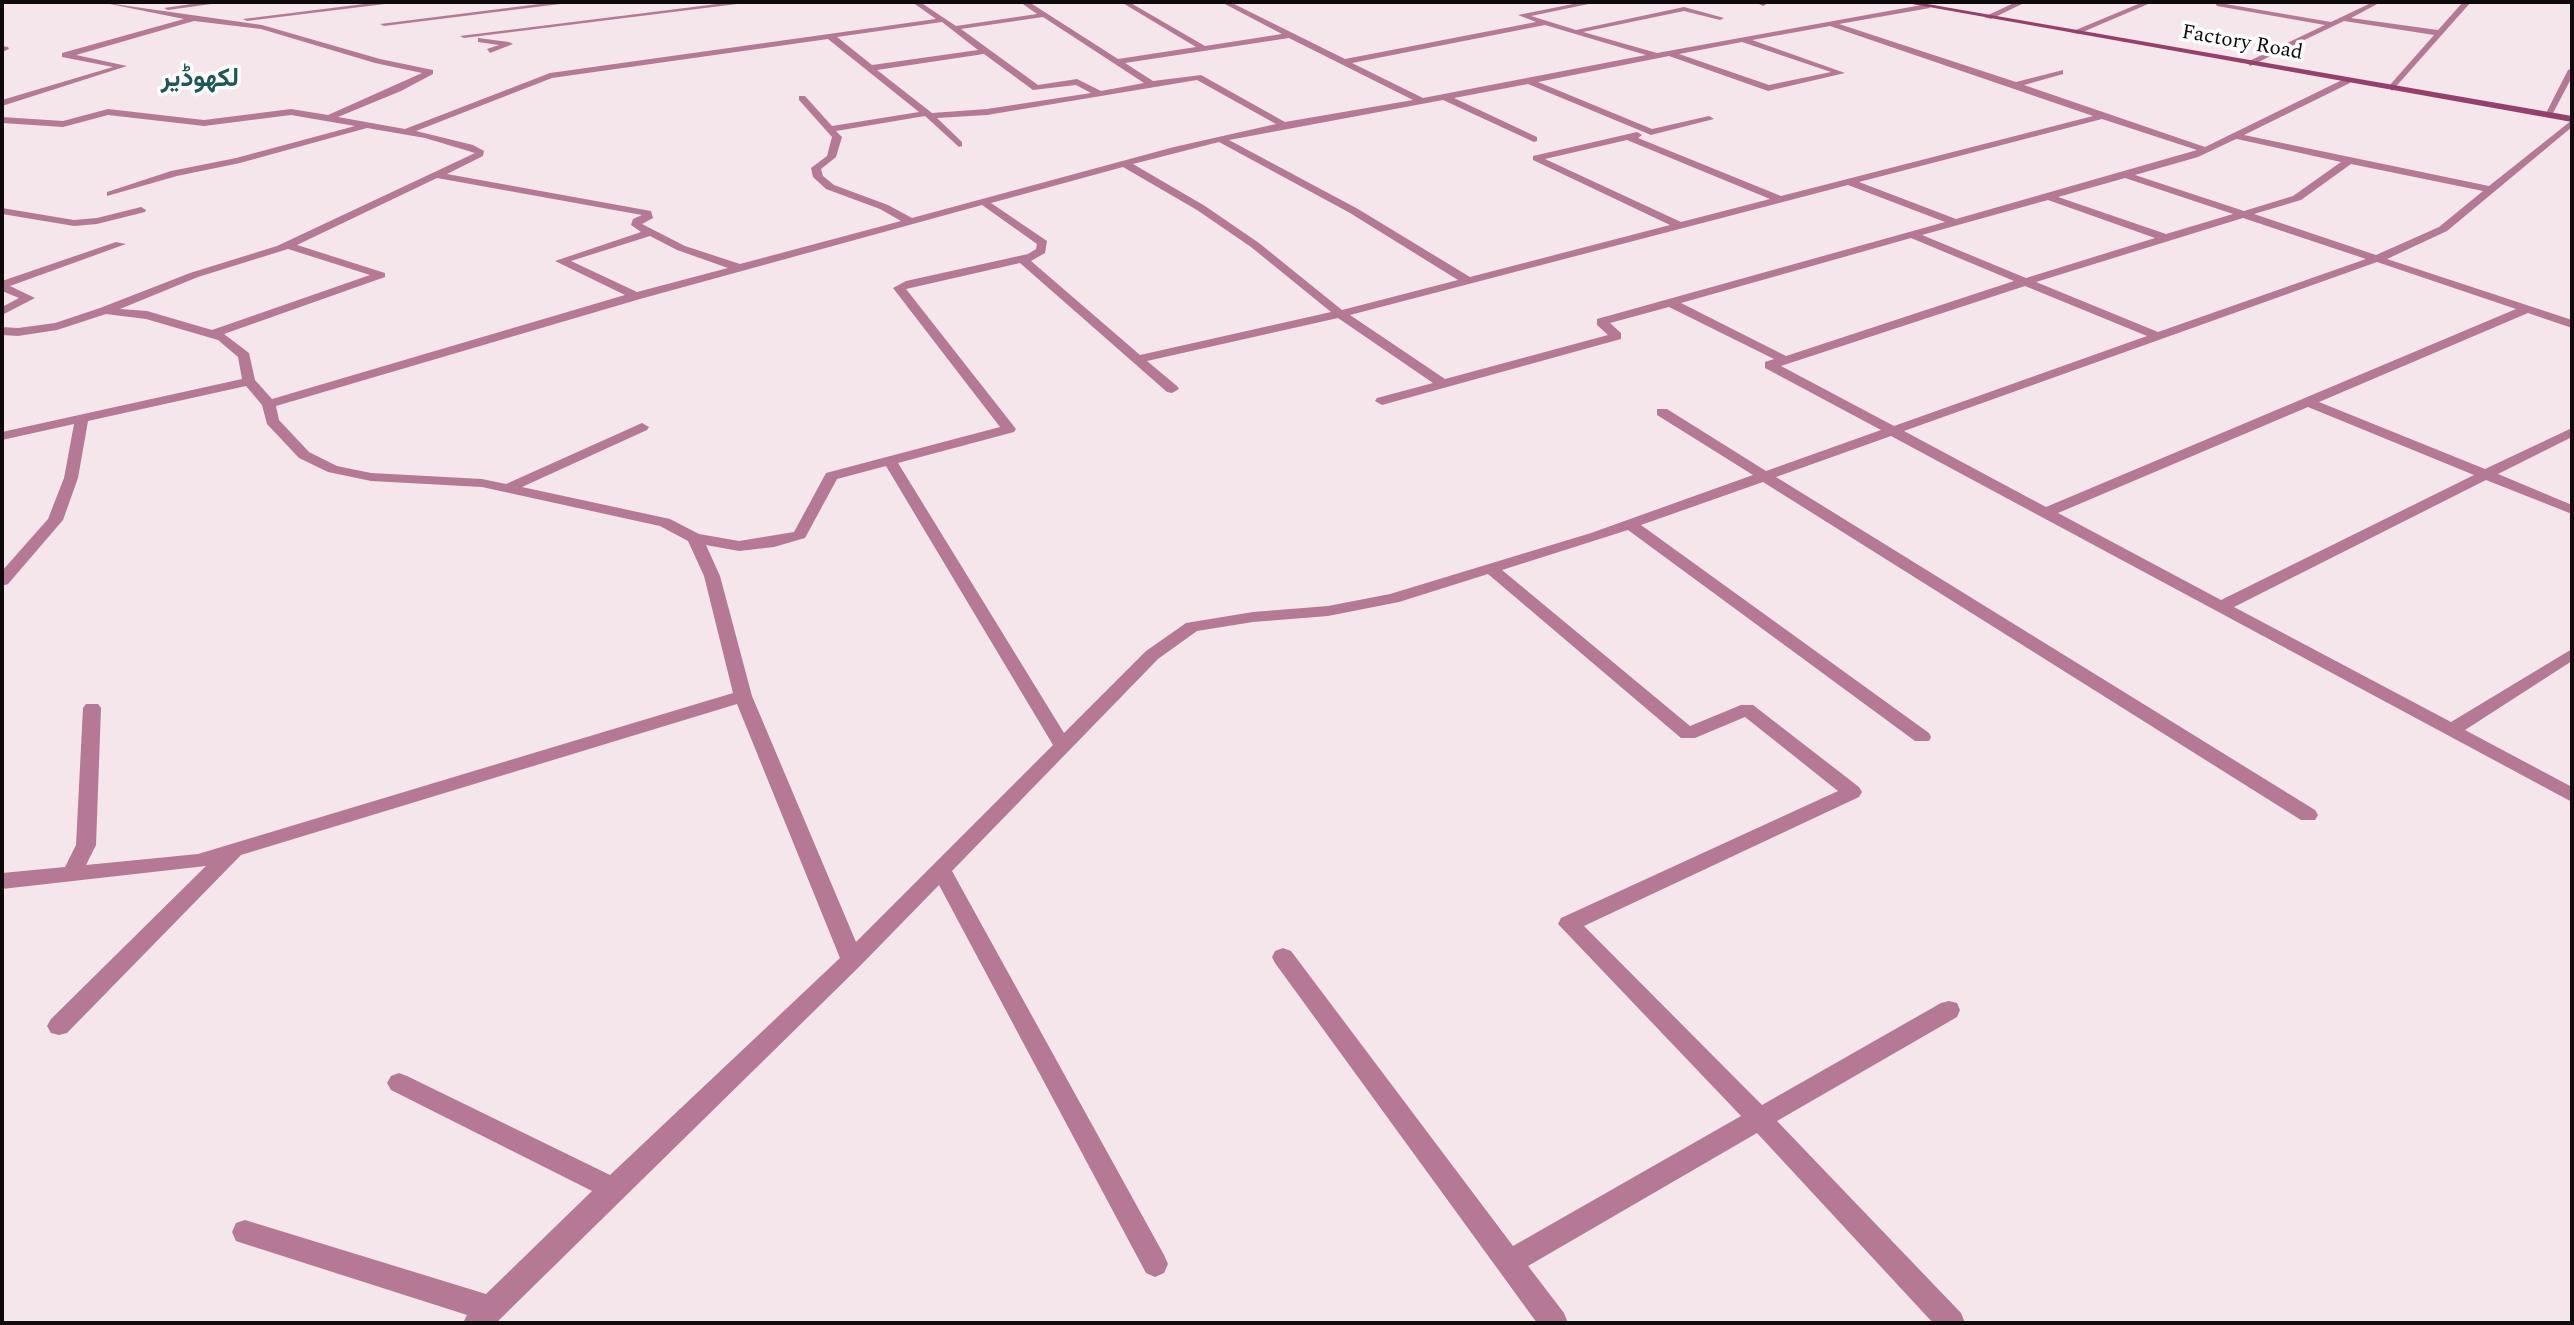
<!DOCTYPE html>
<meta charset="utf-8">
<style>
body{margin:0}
#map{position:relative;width:2574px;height:1325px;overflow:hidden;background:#f5e6ec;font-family:Spectral,serif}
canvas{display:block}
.frame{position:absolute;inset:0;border:4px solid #0f0a0c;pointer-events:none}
</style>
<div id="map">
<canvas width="2574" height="1325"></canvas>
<div class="frame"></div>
</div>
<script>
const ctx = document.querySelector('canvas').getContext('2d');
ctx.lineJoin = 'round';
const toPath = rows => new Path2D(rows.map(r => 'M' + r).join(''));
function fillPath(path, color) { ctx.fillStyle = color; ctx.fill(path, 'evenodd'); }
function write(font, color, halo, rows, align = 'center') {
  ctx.font = font + ' Spectral,Vazirmatn,serif'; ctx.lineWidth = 7; ctx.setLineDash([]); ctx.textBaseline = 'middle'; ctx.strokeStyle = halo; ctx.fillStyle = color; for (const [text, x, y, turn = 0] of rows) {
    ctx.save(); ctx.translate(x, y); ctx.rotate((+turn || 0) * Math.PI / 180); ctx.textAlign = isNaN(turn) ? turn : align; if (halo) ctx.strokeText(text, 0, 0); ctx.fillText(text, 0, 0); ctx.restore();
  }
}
fillPath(toPath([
 [100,2,262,25,380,59,433,70,433,74,401,91,338,117,405,129,550,73,936,19,912,2,920,2,956,26,1037,14,1020,2,1029,2,1118,59,1196,47,1121,2,1129,2,1205,46,1282,34,1221,2,1230,2,1345,59,1536,22,1518,15,1583,2,1598,2,1531,16,1576,30,1684,7,1724,18,1720,20,1684,11,1583,32,1657,53,1927,4,1930,8,1839,24,2016,82,2063,70,2063,74,2024,85,2205,147,2344,79,2350,79,2350,83,2244,135,2489,186,2572,120,2572,127,2447,231,2387,259,2572,320,2572,328,2528,313,2319,402,2485,469,2572,428,2572,437,2498,474,2572,505,2572,514,2486,480,2234,607,2451,722,2572,649,2572,661,2465,730,2572,787,2572,802,1891,436,1776,477,2315,810,2318,815,2315,820,2301,820,1763,482,1641,525,1929,733,1931,737,1929,741,1915,741,1628,530,1502,570,1690,726,1741,705,1753,705,1859,787,1862,792,1859,797,1584,926,1762,1105,1941,1003,1949,1001,1957,1003,1960,1010,1957,1017,1777,1121,1961,1313,1965,1323,1933,1323,1757,1133,1528,1266,1564,1313,1568,1323,1537,1323,1275,963,1272,957,1275,951,1283,948,1291,951,1513,1246,1741,1116,1558,924,1561,918,1838,791,1745,717,1695,738,1681,738,1488,574,1399,602,1328,616,1253,622,1197,631,1158,659,952,871,1164,1255,1168,1264,1164,1273,1155,1277,1146,1273,939,885,860,966,496,1323,463,1323,467,1315,245,1244,236,1241,232,1232,236,1223,245,1220,486,1294,592,1191,391,1090,387,1083,391,1076,399,1073,407,1076,610,1175,840,958,737,704,241,855,67,1033,59,1035,51,1033,47,1026,51,1019,206,866,2,889,2,873,65,867,76,845,83,708,86,704,98,704,101,708,96,845,86,865,198,854,733,693,704,576,688,541,660,526,482,487,371,481,328,472,299,458,267,424,262,405,246,386,88,421,78,478,63,520,8,584,2,586,2,571,48,519,64,478,74,424,2,440,2,432,242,379,238,357,218,340,146,319,106,314,57,330,18,336,2,335,2,327,18,328,55,323,100,308,190,273,277,246,475,153,425,138,367,128,240,163,177,176,107,196,107,192,171,171,236,158,355,126,291,115,204,126,108,115,63,127,2,123,2,117,63,121,108,109,204,120,291,109,328,115,422,73,375,63,261,29,194,21,76,55,127,66,2,106,2,100,113,67,62,57,62,53,184,19,100,2],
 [1043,17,1144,83,1101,91,1077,79,1038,85,961,29,1043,17],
 [942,22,978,50,872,65,837,37,942,22],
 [1545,25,1646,55,1423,98,1352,63,1545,25],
 [1830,26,2093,116,1781,196,1638,138,1642,135,1637,132,1533,156,1533,160,1670,225,1470,277,1358,209,1229,140,1443,100,1534,142,1537,141,1537,137,1454,98,1528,84,1651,135,1714,119,1709,116,1652,129,1538,82,1669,56,1768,91,1845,73,1752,40,1830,26],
 [1289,38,1413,100,1285,122,1201,75,1153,81,1125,63,1289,38],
 [828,39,919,112,832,126,805,96,799,96,799,100,832,137,827,156,811,168,813,177,826,189,880,209,901,221,740,264,685,246,642,224,653,218,651,211,447,174,483,156,484,151,473,145,416,131,552,78,828,39],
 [1742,42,1831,72,1769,85,1679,54,1742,42],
 [984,54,1033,90,1076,85,1091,93,987,109,932,113,877,70,984,54],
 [1197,80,1276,124,1174,147,912,218,888,205,834,185,823,176,821,169,836,157,842,137,836,131,925,116,959,147,962,146,962,142,937,118,987,115,1197,80],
 [2102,119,2197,150,1956,219,1859,182,2102,119],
 [2236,139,2237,139,2341,162,2293,196,2244,211,2135,175,2198,157,2236,139],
 [1627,140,1770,199,1681,222,1545,159,1627,140],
 [1219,142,1350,213,1458,280,1342,310,1259,243,1205,206,1133,164,1219,142],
 [2351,164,2483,191,2439,227,2376,255,2254,214,2301,200,2351,164],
 [1123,167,1197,210,1251,247,1331,312,1140,355,1031,261,1045,253,1047,241,991,203,1123,167],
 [437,178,642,215,633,219,631,225,641,232,555,261,625,295,272,399,255,380,249,353,224,334,385,277,385,273,297,245,437,178],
 [2125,178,2233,214,2166,234,2058,197,2125,178],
 [1848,185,1945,222,1597,319,1597,325,1608,335,1445,379,1350,315,1848,185],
 [2048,200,2155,238,2026,278,1922,235,2048,200],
 [982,205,1037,244,1036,249,1028,254,906,281,893,288,1000,427,826,473,794,532,739,541,699,534,670,519,522,487,647,430,649,427,642,423,506,484,482,479,371,473,337,466,309,452,279,420,276,406,640,299,982,205],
 [2243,218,2366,259,2158,332,2036,282,2243,218],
 [650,236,677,250,728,268,637,292,571,261,650,236],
 [1911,238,2014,281,1786,356,1681,303,1911,238],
 [288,249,370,275,212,330,147,311,120,309,198,277,288,249],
 [2377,262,2516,309,2046,507,1904,431,2377,262],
 [1020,263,1167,392,1172,393,1179,389,1177,386,1147,361,1338,318,1433,383,1377,398,1375,401,1382,405,1621,339,1621,333,1610,323,1669,307,1774,359,1765,362,1765,368,1881,430,1766,471,1667,409,1657,409,1657,415,1753,475,1591,533,1390,594,1328,606,1253,612,1186,623,1146,651,1064,733,898,463,1014,432,1016,429,906,289,1020,263],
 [2025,286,2147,336,1894,426,1781,366,2025,286],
 [2308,407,2474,475,2221,600,2058,513,2308,407],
 [886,466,1053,745,856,942,752,696,720,576,706,545,739,551,774,547,805,538,837,479,886,466],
 [205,2,226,2,168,10,164,8,205,2],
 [380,2,401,2,247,21,243,19,380,2],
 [555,2,576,2,384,26,380,24,555,2],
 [733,2,753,2,464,38,460,36,733,2],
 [1761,2,1770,2,1763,6,1759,4,1761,2],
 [2016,2,2026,2,1991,19,1984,17,2016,2],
 [2143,2,2153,2,2078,34,2071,32,2143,2],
 [2214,2,2331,22,2373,2,2381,2,2351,18,2438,30,2463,2,2471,2,2392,91,2389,86,2434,35,2344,21,2250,66,2247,62,2325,25,2217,6,2214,2],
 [478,38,509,42,513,44,490,53,487,49,499,45,478,42,478,38],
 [2,46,8,47,9,49,2,52,2,46],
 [2572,68,2572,77,2552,115,2544,117,2568,70,2572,68],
 [141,207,146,210,145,212,97,224,74,226,2,214,2,208,74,220,97,218,141,207],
 [116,242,126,244,10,286,35,298,2,315,2,307,19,298,2,291,2,281,116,242]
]), '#b57995');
fillPath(toPath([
 [1901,2,1916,2,2572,116,2572,122,1901,2]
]), '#95406c');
write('21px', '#0f0a0c', '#fff', [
 ["Factory Road",2242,44,10]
]);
write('bold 26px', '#1e5855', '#fff', [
 ["لکھوڈیر",200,81]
]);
</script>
